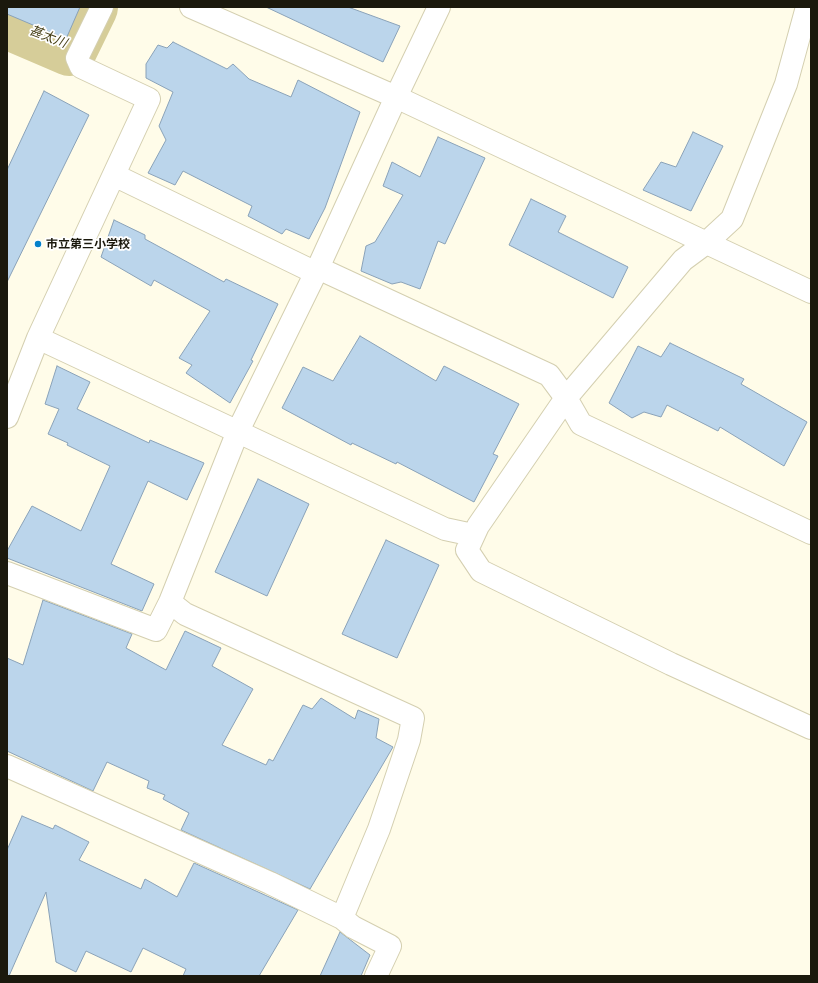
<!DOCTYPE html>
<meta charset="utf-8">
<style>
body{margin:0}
#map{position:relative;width:818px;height:983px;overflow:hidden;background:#fffce9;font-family:"Work Sans",sans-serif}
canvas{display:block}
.frame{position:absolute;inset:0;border:8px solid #1b190d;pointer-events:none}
</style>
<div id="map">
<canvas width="818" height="983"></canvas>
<div class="frame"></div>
</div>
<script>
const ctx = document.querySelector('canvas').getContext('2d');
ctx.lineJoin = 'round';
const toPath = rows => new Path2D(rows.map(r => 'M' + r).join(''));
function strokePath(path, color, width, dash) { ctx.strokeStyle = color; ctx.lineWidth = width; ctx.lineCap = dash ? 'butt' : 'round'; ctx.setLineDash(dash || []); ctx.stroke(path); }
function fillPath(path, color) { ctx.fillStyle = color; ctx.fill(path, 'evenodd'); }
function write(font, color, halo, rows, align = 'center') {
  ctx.font = font + ' "Work Sans","Noto Sans JP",sans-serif'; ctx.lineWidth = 3.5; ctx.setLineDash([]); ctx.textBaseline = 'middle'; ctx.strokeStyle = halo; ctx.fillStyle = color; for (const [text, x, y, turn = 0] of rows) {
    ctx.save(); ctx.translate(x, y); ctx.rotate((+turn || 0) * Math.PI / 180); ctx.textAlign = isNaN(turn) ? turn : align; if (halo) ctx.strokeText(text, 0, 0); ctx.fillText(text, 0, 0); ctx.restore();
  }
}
strokePath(toPath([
 [7,21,70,48,90,7]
]), '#d6cd99', 56);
const building = toPath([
 [7,7,80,7,66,39,7,14,7,7],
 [266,7,348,7,400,26,383,62,266,7],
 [173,42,227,69,233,64,249,79,291,97,298,80,360,112,325,208,309,239,286,229,282,234,248,216,252,206,183,171,175,185,148,173,166,140,159,126,173,92,146,78,146,64,158,45,167,48,173,42],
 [44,91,89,115,7,282,7,170,44,91],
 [693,132,723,146,691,211,643,190,661,162,676,167,693,132],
 [438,137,485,158,445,244,438,241,420,289,401,282,392,284,361,271,366,246,375,242,403,195,383,186,392,162,420,177,438,137],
 [531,199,566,216,558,232,628,267,613,298,509,245,531,199],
 [114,220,145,235,145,239,224,282,226,279,278,304,251,360,253,361,230,403,186,373,192,365,179,358,210,311,154,280,151,286,101,257,114,220],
 [360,336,436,381,444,366,519,404,493,454,498,456,474,502,397,462,396,464,352,443,351,445,282,408,303,367,333,381,360,336],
 [670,343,744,379,741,384,807,422,784,466,720,427,718,431,667,405,661,417,644,412,632,418,609,403,638,346,661,357,670,343],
 [57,366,90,382,77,409,149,443,150,440,204,463,187,500,148,481,111,564,154,584,142,611,7,558,7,551,32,506,81,531,110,466,67,445,68,443,48,434,59,409,45,404,57,366],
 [258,479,309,504,267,596,215,572,258,479],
 [386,540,439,565,397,658,342,634,386,540],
 [43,600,132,634,126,648,166,670,185,631,221,648,212,666,253,689,222,745,266,765,269,759,273,761,303,705,312,709,321,698,355,719,358,710,379,719,376,738,393,747,310,889,181,830,189,813,163,799,165,795,147,788,149,781,107,762,93,791,7,751,7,658,23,665,43,600],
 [22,816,53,829,55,825,89,842,79,860,141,889,145,879,177,897,194,863,298,910,259,976,183,976,186,969,143,948,131,972,86,951,76,972,56,962,46,892,9,976,7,976,7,850,22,816],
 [340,932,370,955,361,976,320,976,340,932]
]);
fillPath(building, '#bbd5eb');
strokePath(building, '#8aa2b8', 1);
const minor = toPath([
 [191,7,396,97,811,292],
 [807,7,786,84,732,219,706,243,683,260,566,398,478,526,467,550,481,571,671,664,811,728],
 [114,175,316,273],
 [318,268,549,375,566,398,581,424,811,533],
 [38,338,445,529,473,535],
 [7,417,38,338,149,99,81,67,77,58,102,7],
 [7,573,156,630,170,602,238,431,318,268,396,97,439,7],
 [170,602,185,614,413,718,409,740,379,829,342,918],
 [7,766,270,883,342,918,353,927,390,946,376,976]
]);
strokePath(minor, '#d4cfb0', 24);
strokePath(minor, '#fff', 22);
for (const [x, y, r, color] of [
 [38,244,4,"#0582ca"]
]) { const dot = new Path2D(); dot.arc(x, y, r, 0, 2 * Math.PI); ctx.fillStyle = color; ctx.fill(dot); strokePath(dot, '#fff', 1.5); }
write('bold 12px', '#1b190d', '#fff', [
 ["市立第三小学校",46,244]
], 'left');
write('italic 13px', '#463f16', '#fff', [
 ["甚太川",48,37,21]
]);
</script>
